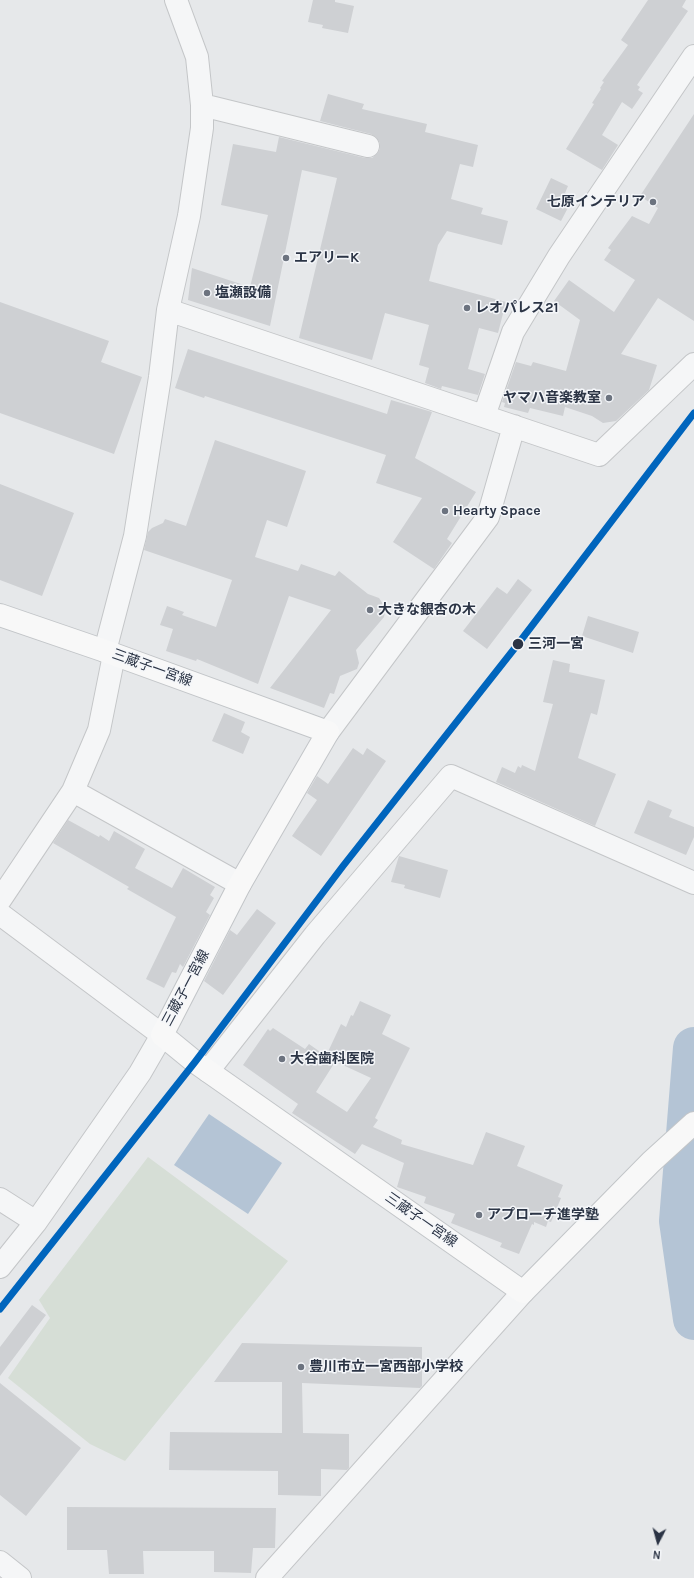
<!DOCTYPE html>
<meta charset="utf-8">
<style>
body{margin:0}
#map{position:relative;width:694px;height:1578px;overflow:hidden;background:#e6e8ea;font-family:Karla,sans-serif}
canvas{display:block}
.north{position:absolute;left:638px;top:1522px;width:40px;height:40px;-webkit-text-stroke:3px #f4f6f9;paint-order:stroke;rotate:186deg;font-size:11px;font-weight:700;line-height:16px;text-align:center;color:#2b3445}
.north::after{content:'';display:block;margin:auto;width:14px;height:18px;background:#2b3445;clip-path:polygon(50% 0,100% 100%,50% 72%,0 100%)}
</style>
<div id="map">
<canvas width="694" height="1578"></canvas>
<div class="north">N</div>
</div>
<script>
const ctx = document.querySelector('canvas').getContext('2d');
ctx.lineJoin = 'round';
function fillPath(path, color) { ctx.fillStyle = color; ctx.fill(path, 'evenodd'); }
const toPath = rows => new Path2D(rows.map(r => 'M' + r).join(''));
function strokePath(path, color, width, dash) { ctx.strokeStyle = color; ctx.lineWidth = width; ctx.lineCap = dash ? 'butt' : 'round'; ctx.setLineDash(dash || []); ctx.stroke(path); }
function write(font, color, halo, rows, align = 'center') {
  ctx.font = font + ' Karla,"Noto Sans JP",sans-serif'; ctx.lineWidth = 3; ctx.setLineDash([]); ctx.textBaseline = 'middle'; ctx.strokeStyle = halo; ctx.fillStyle = color; for (const [text, x, y, turn = 0] of rows) {
    ctx.save(); ctx.translate(x, y); ctx.rotate((+turn || 0) * Math.PI / 180); ctx.textAlign = isNaN(turn) ? turn : align; if (halo) ctx.strokeText(text, 0, 0); ctx.fillText(text, 0, 0); ctx.restore();
  }
}
fillPath(toPath([
 [148,1157,288,1261,125,1461,90,1444,8,1378,50,1318,39,1300]
]), '#d6ded6');
fillPath(toPath([
 [209,1114,282,1163,248,1214,174,1165]
]), '#b4c4d5');
strokePath(toPath([
 [694,1048,680,1221,694,1319]
]), '#b4c4d5', 42);
fillPath(toPath([
 [313,0,335,0,335,2,354,6,348,33,322,28,323,25,308,22],
 [648,0,686,0,682,7,688,11,637,85,640,87,638,90,643,93,632,109,622,102,602,135,618,145,602,170,566,149,594,104,592,103,601,89,600,88,604,82,602,81,628,45,621,40],
 [328,94,364,104,362,109,427,124,425,132,478,145,473,167,460,164,451,199,483,208,481,214,508,221,502,245,447,231,438,245,429,281,506,302,498,333,479,328,468,369,485,374,478,395,442,386,441,389,425,383,429,368,419,365,429,325,385,313,372,360,299,338,337,178,302,170,270,326,188,300,192,268,250,287,268,215,221,205,233,144,276,152,279,137,365,158,372,158,377,154,380,149,380,143,376,137,371,134,320,121],
 [694,114,694,321,658,298,621,354,657,365,649,390,616,421,603,423,592,416,565,407,563,416,530,408,528,413,504,407,505,403,502,402,516,362,531,366,533,362,566,371,580,320,554,301,569,280,614,312,635,280,604,260,611,250,608,248,632,216,649,224,658,208,640,196],
 [551,178,568,186,565,193,570,195,567,200,571,202,561,221,536,209],
 [0,302,109,341,101,362,142,377,114,454,0,413],
 [188,349,387,414,391,400,432,412,415,458,476,492,447,539,452,543,434,569,393,542,422,498,376,483,386,455,205,396,204,398,175,388],
 [215,440,306,471,287,527,267,520,255,557,298,571,301,564,335,576,339,571,368,594,379,598,385,607,385,612,384,617,356,650,359,663,357,669,340,676,334,694,330,693,324,708,270,688,331,610,289,596,258,684,197,659,196,661,166,651,173,629,160,625,167,606,184,612,182,615,216,627,232,580,144,550,148,532,152,528,163,523,165,519,186,526],
 [0,484,74,513,42,596,0,580],
 [518,579,532,590,487,649,463,631,497,587,507,594],
 [588,616,639,632,633,653,582,636],
 [553,660,570,664,569,672,605,680,597,715,591,713,578,758,616,774,595,826,496,782,502,767,515,773,518,766,521,768,522,765,535,771,553,704,543,702],
 [224,713,245,722,241,732,250,737,243,754,212,741],
 [353,748,363,755,367,748,386,761,321,856,292,836,317,800,307,793,317,776,328,784],
 [648,800,672,810,669,817,694,827,694,837,686,855,634,833],
 [68,820,99,837,100,835,109,841,114,831,145,849,135,868,172,888,183,868,215,887,210,895,214,898,206,912,210,915,183,967,180,964,176,973,172,972,164,988,146,979,176,917,127,889,129,887,53,843],
 [399,856,448,870,440,898,404,888,405,885,391,882],
 [257,909,276,923,223,995,204,981,230,930,237,935],
 [360,1001,391,1015,382,1034,410,1048,375,1118,378,1120,373,1127,402,1140,401,1144,473,1165,486,1132,525,1146,517,1166,563,1185,558,1197,561,1198,551,1222,548,1221,546,1227,534,1222,534,1225,532,1224,519,1254,500,1247,502,1243,451,1223,455,1214,424,1203,426,1197,397,1187,404,1163,362,1144,355,1154,292,1113,298,1104,243,1065,268,1029,270,1031,273,1028,305,1049,309,1044,326,1056,341,1024,346,1027,351,1015,353,1016],
 [332,1060,371,1078,347,1112,316,1092,335,1062],
 [32,1305,46,1315,0,1376,0,1347],
 [242,1343,422,1347,422,1386,420,1388,302,1383,303,1433,349,1434,349,1468,347,1470,321,1469,321,1496,278,1495,278,1471,169,1470,170,1432,282,1433,282,1382,214,1382],
 [0,1383,81,1448,26,1516,0,1495],
 [67,1507,276,1508,275,1548,253,1548,251,1573,214,1572,214,1551,143,1551,144,1574,109,1574,107,1550,67,1550]
]), '#ced0d3');
const minor = toPath([
 [202,105,368,146],
 [168,310,599,455,694,364],
 [484,416,513,332,559,256,694,56],
 [105,651,135,536,160,377,168,310,189,216,202,128,202,105,197,57,176,0],
 [328,732,488,517,514,426],
 [73,791,240,884],
 [0,900,73,791,99,730,114,655],
 [0,914,162,1035,140,1073,36,1222,0,1267],
 [208,1071,315,935,451,776,694,883],
 [0,1199,36,1222],
 [0,1562,20,1578],
 [267,1578,523,1292]
]);
const major = toPath([
 [0,615,105,651,328,732,240,884,162,1035,195,1062,523,1292,651,1162,694,1123]
]);
strokePath(minor, '#c4c6c8', 24);
strokePath(major, '#c2c5c8', 24);
strokePath(minor, '#f5f6f7', 22);
strokePath(major, '#f8f8f8', 22);
strokePath(toPath([
 [0,1309,195,1062,343,866,518,644,694,413]
]), '#0065bd', 7);
for (const [x, y, r, color] of [
 [653,202,4,"#6c737f"],
 [286,258,4,"#6c737f"],
 [207,293,4,"#6c737f"],
 [467,308,4,"#6c737f"],
 [609,398,4,"#6c737f"],
 [445,511,4,"#6c737f"],
 [370,610,4,"#6c737f"],
 [518,644,6,"#2b3445"],
 [282,1059,4,"#6c737f"],
 [479,1215,4,"#6c737f"],
 [301,1367,4,"#6c737f"]
]) { const dot = new Path2D(); dot.arc(x, y, r, 0, 2 * Math.PI); ctx.fillStyle = color; ctx.fill(dot); strokePath(dot, '#f4f6f9', 1.5); }
write('bold 14px', '#2b3445', '#f4f6f9', [
 ["七原インテリア",645,202,"right"],
 ["エアリーK",294,258],
 ["塩瀬設備",215,293],
 ["レオパレス21",475,308],
 ["ヤマハ音楽教室",601,398,"right"],
 ["Hearty Space",453,511],
 ["大きな銀杏の木",378,610],
 ["大谷歯科医院",290,1059],
 ["アプローチ進学塾",487,1215],
 ["豊川市立一宮西部小学校",309,1367]
], 'left');
write('bold 14px', '#2b3445', '#f4f6f9', [
 ["三河一宮",528,644]
], 'left');
write('14px', '#2b3445', '#f4f6f9', [
 ["三蔵子一宮線",152,668,20],
 ["三蔵子一宮線",186,988,-62],
 ["三蔵子一宮線",421,1220,35]
]);
</script>
